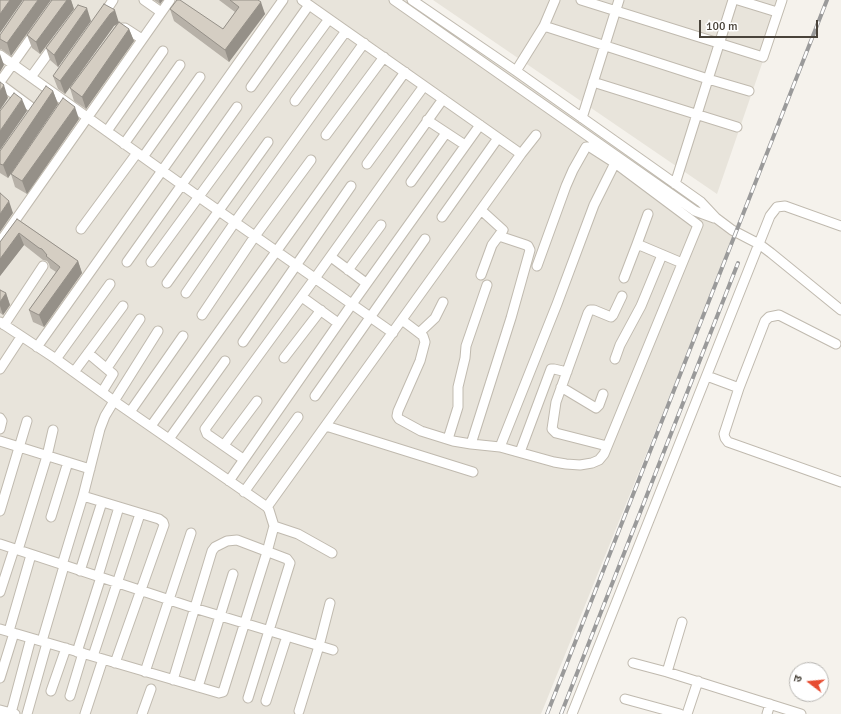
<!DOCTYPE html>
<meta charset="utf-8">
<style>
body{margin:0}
#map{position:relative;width:841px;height:714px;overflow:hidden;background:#f5f2ec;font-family:Signika,"Noto Sans Devanagari",sans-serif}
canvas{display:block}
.north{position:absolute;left:789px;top:662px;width:40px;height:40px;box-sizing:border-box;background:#fff;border:1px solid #b6b4b0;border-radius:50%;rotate:286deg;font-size:11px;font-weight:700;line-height:16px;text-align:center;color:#49433a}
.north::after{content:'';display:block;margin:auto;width:14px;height:18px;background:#e74c31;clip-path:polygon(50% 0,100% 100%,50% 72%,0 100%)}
.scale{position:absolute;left:699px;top:20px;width:119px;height:18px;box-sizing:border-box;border:2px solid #49433a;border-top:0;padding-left:5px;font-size:12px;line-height:14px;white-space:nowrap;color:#49433a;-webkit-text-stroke:3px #fff;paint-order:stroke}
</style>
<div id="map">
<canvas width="841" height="714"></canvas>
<div class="north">उ</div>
<div class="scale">100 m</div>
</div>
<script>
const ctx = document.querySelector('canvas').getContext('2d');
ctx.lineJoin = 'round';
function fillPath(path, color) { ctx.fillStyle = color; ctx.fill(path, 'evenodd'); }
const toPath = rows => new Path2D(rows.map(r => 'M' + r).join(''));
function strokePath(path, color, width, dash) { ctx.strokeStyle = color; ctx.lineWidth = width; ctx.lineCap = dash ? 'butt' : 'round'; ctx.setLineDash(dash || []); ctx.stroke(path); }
fillPath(toPath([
 [0,0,409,0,736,232,541,714,0,714],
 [433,0,784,0,717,194]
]), '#e8e4db');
const minor = toPath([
 [144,0,161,12],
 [302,0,521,154],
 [394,0,695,211,714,218],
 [412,0,516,71,701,202,716,218,732,230,759,244,771,253,841,310],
 [581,0,763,57,782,0],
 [738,0,777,12],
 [102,17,113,0],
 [544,26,708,79,749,91],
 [120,29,122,28,125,28,142,39],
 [0,55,199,197,393,333],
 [516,71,544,26,555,0],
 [31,77,55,44],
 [0,82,36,31],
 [593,82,737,127],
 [0,84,35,110],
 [251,87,309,5],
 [295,101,346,31],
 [582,118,619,0],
 [427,120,465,145],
 [107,131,163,51],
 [326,135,384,57],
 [124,144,180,65],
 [143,157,200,77],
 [367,164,424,86],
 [411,182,446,133],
 [675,184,733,0],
 [481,210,503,230,492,245,481,275],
 [442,217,498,138],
 [81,229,137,153],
 [0,242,170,0],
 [637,244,648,214],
 [331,257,366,283],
 [127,262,237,107],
 [151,262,329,19],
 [348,270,381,225],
 [624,278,637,244,682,263],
 [167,283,268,142],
 [186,293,235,222,364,43],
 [302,297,338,323],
 [202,315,255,236,311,160],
 [402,320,423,336,425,342,420,361,398,411,397,416,399,419,421,431,453,441,471,444,500,447,554,462,566,464,580,465,592,463,599,460,604,454,698,225,615,163,590,147,586,147,573,170,566,186,537,266],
 [0,322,56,359,114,401,105,416,100,429,83,496,62,565],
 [4,325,43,266],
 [419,333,435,318,443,302],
 [243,342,351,186],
 [37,347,283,0],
 [88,353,113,374,102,392],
 [284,358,321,310],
 [56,359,110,284],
 [615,359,620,345,641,306,662,255],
 [107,368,140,319],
 [0,369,21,337],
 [74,372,123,306],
 [707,376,739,388,724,434,725,438,728,442,841,482],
 [561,387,596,408,599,405,603,394],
 [739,388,765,321,769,317,779,315,836,344],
 [315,396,425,239],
 [130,412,183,336],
 [0,418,2,421,0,429],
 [151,426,405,72],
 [326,426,473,472],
 [169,439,225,361],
 [448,439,458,407,458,387,465,358,466,346,487,285],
 [0,441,90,469],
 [471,444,511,318,530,250,528,246,526,245,499,236],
 [224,445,257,401],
 [607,446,556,433,552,429,556,402,588,313,590,310,594,310,611,317,613,315,622,296],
 [500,447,557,304,594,205,615,163],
 [520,452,551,369,554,369,567,372],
 [243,459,207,434,205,429,318,274,443,99],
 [229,481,352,304,480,125],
 [244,492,298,417],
 [83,496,159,519,163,522,164,525,115,663],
 [267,507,521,154,536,135],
 [0,511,27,421],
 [51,517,68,462],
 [274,526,298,534,332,553],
 [0,544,194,608,333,650],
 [18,550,47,456,53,430],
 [80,571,102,502],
 [98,576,119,507],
 [0,592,14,549],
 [0,629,219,693,223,692,267,552,274,526,269,510,267,507,114,401,158,331],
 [9,631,31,555],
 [42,641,64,566],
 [77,652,101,577],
 [93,656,140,514],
 [633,663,667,672,801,714],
 [145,672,191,533],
 [667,672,682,622],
 [0,678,14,633],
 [173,680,212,551,215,547,227,541,237,540,287,559,290,563,248,698],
 [198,687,233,574],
 [51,691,66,648],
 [70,696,83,653],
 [625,699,680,714],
 [266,701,287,636],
 [0,710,15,714],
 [299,711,319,646,330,603],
 [11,713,31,638],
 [27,714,47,643],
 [85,714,103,659],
 [142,714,151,689],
 [572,714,770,216,777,207,785,206,841,226],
 [687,714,698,681],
 [767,714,770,704]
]);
strokePath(minor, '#c0baaf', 11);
strokePath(minor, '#fff', 9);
const rail = toPath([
 [547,714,827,0],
 [561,714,738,263]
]);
strokePath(rail, '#9a9a9a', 4);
strokePath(rail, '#fff', 2.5, [8]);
fillPath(toPath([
 [24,0,11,56,1,49,0,50,0,46,1,48,0,46,0,35],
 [52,0,71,0,74,9,40,54,32,48,27,35],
 [154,0,163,0,160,4],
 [219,0,258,0,265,14,229,62,174,21,170,9,223,29,235,12],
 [91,21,58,67,50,60,46,48],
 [119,22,129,29,134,41,86,109,74,101,70,88,117,24,114,26,65,94,58,89,53,76],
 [53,91,58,104,8,178,0,173,0,151],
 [79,119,27,194,15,187,11,174],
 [17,219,78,261,82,273,44,327,33,322,29,310,56,272,50,268,49,264,47,261,43,260,24,245,0,276,0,242],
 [0,290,6,293,10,305,3,315,0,313]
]), '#b7b1a8');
fillPath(toPath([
 [10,0,23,0,0,33,0,14],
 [38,0,51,0,11,56,7,43],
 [67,0,71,0,74,9,40,54,36,42],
 [159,0,163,0,160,4],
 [261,2,265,14,229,62,225,50],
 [87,8,91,21,58,67,54,55],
 [115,10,119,23,114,26,65,94,60,81,110,14],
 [129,29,134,41,86,109,82,97],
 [0,54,4,65,0,72],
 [4,85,8,98,0,110,0,91],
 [53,91,58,104,8,178,3,165],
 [22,99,27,111,0,150,0,131],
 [75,107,79,119,27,194,22,181],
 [9,201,13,213,0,232,0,214],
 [19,233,24,245,0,276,0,259],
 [78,261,82,273,44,327,39,315],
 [6,293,10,305,3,315,0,306,0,302]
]), '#959088');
const building = toPath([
 [0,0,10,0,0,14,0,0],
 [24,0,38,0,7,43,0,39,0,35,24,0],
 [52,0,67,0,36,42,27,35,52,0],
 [177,0,180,0,223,29,239,7,230,0,258,0,261,2,225,50,170,9,177,0],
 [104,4,115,10,110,14,60,81,53,76,104,4],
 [78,5,87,8,54,55,46,48,78,5],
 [119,22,129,29,82,97,70,88,119,22],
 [0,82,4,85,0,91,0,82],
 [46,86,53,91,3,165,0,164,0,151,46,86],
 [14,93,22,99,0,131,0,111,14,93],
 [63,98,75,107,22,181,11,174,63,98],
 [0,193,9,201,0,214,0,193],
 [17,219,78,261,39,315,29,310,60,267,46,256,47,255,42,249,39,248,19,233,0,259,0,242,17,219],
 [0,290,6,293,0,302,0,290]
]);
fillPath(building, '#d5cec3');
strokePath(building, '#959088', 1);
</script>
